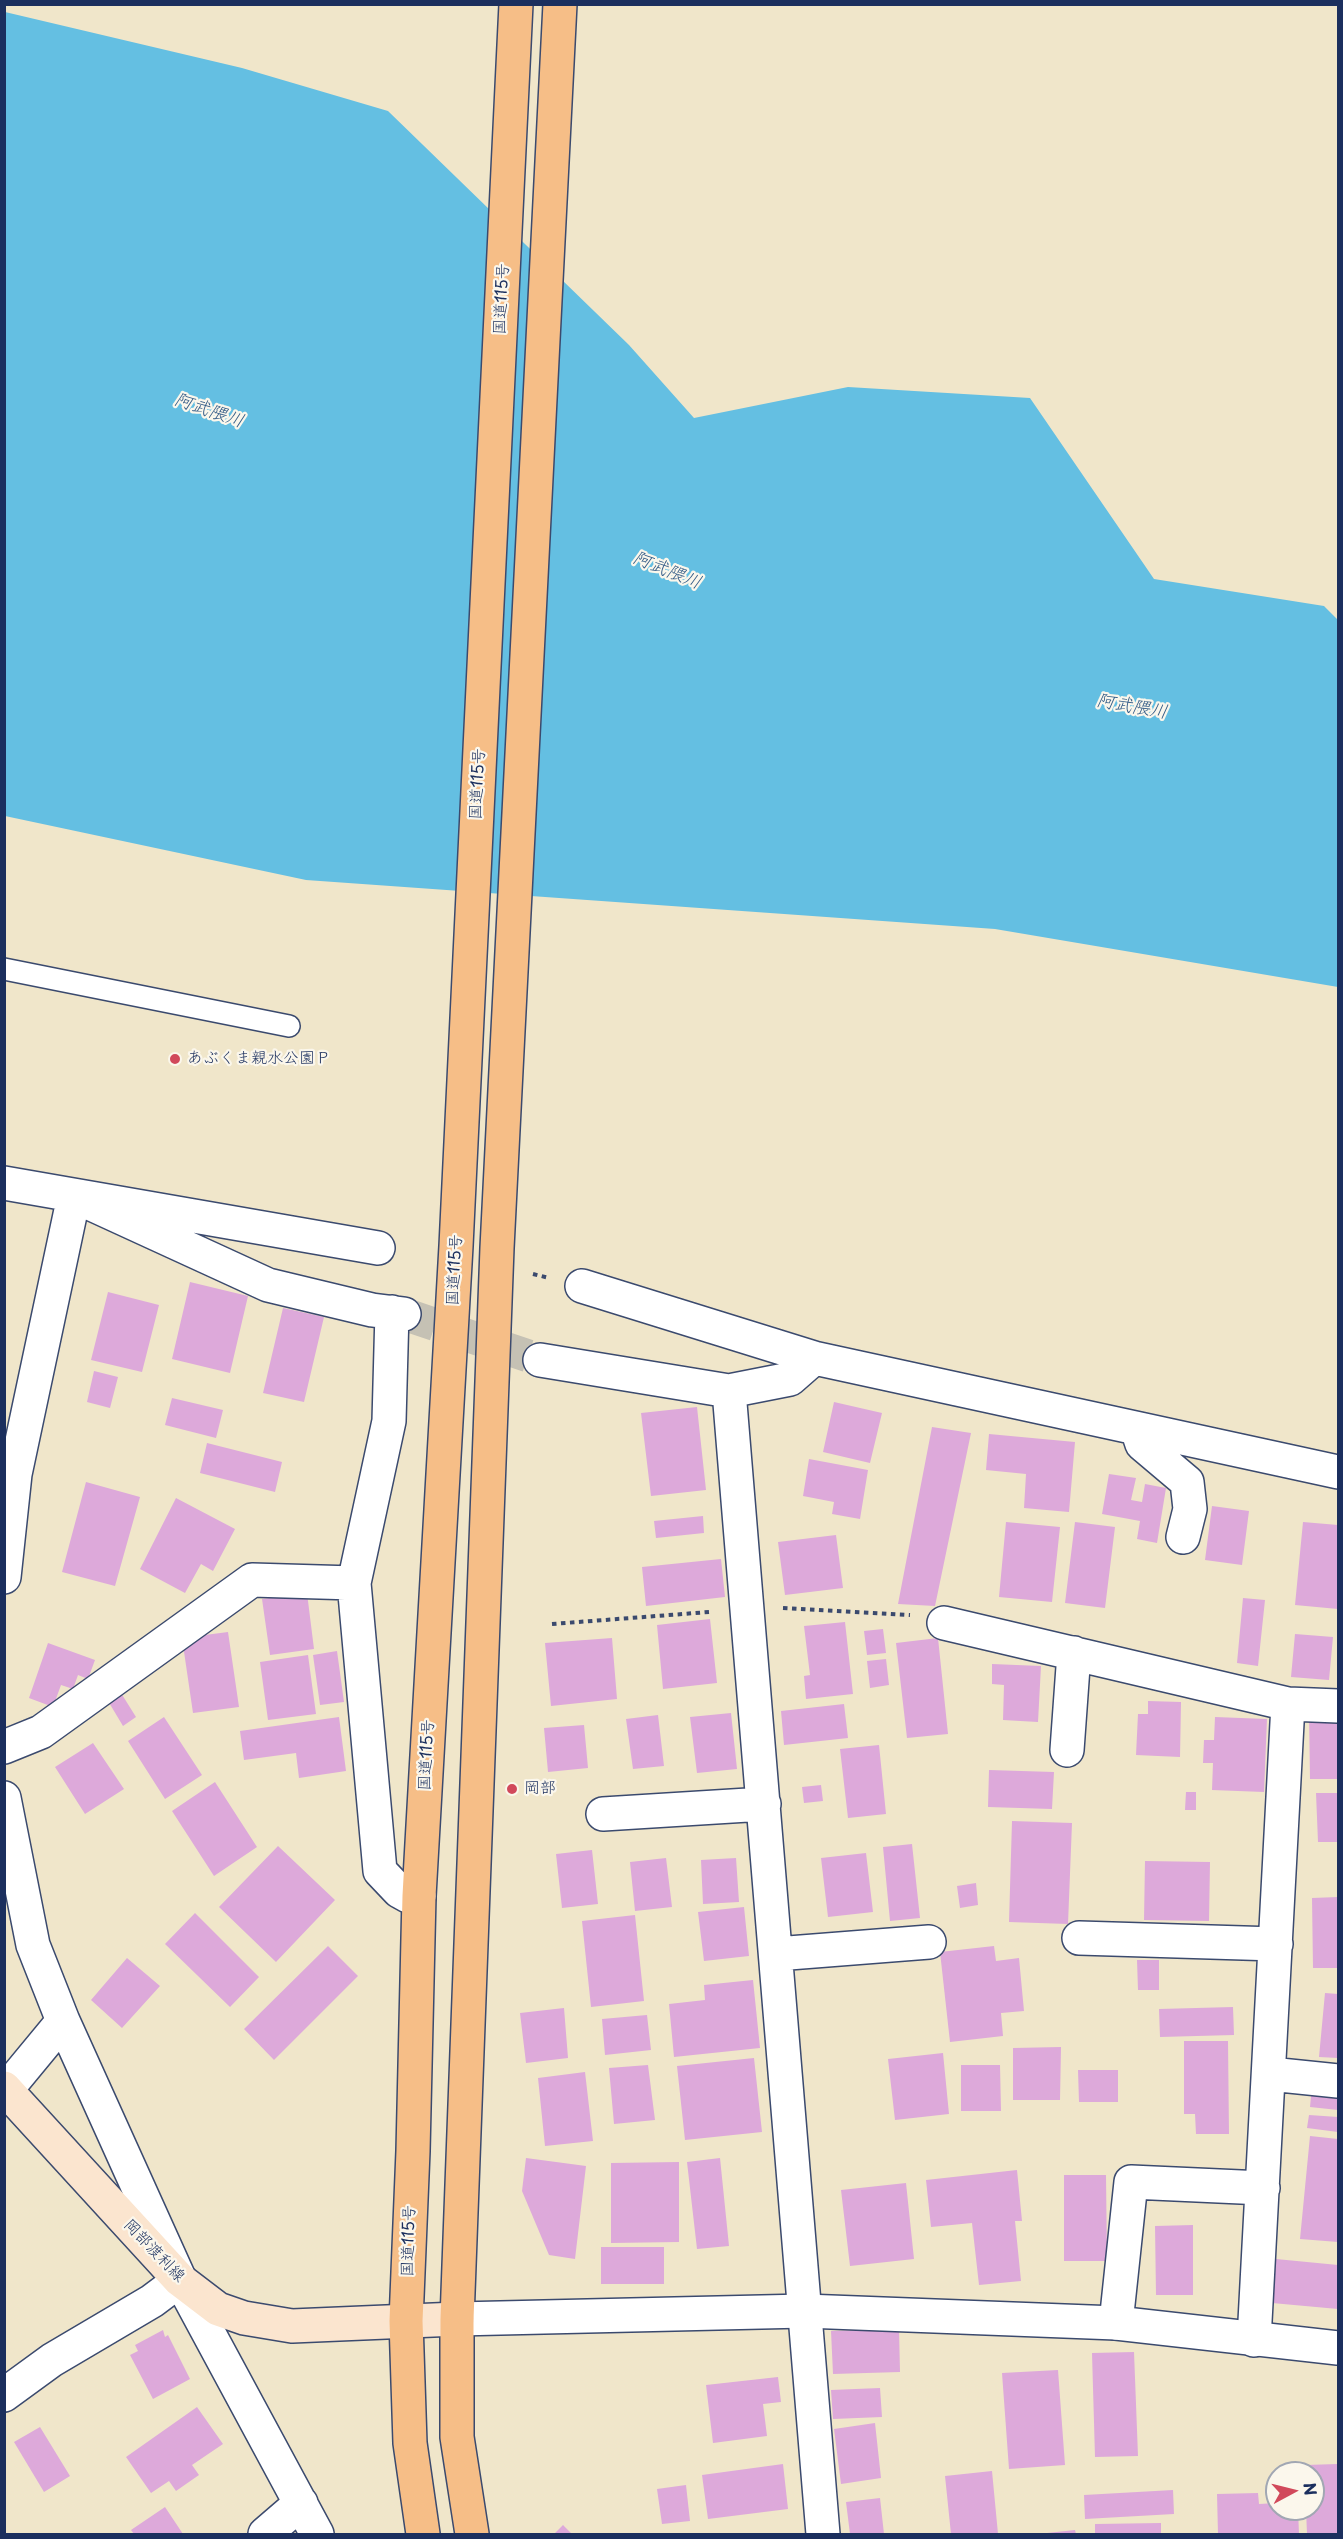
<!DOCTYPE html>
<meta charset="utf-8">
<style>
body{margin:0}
#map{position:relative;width:1343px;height:2539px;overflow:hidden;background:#f0e6ca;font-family:"Playpen Sans",sans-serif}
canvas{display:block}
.frame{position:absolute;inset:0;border:6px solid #1b2f5e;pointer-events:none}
.north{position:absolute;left:1265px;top:2461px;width:60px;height:60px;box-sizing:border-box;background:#fbf7ec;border:2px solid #a1a7b3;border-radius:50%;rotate:83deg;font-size:16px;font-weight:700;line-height:24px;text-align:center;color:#1b2f5e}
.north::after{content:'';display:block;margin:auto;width:21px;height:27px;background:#d1495b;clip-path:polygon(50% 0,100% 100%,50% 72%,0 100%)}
</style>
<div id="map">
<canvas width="1343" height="2539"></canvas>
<div class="frame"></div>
<div class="north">N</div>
</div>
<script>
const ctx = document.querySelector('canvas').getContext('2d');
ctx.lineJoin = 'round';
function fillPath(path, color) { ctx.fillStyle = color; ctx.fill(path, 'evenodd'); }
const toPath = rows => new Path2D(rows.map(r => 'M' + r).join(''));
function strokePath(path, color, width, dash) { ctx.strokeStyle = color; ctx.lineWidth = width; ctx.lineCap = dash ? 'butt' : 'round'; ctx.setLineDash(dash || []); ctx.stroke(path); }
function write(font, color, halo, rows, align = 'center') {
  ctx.font = font + ' "Playpen Sans","Klee One",sans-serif'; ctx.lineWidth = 4.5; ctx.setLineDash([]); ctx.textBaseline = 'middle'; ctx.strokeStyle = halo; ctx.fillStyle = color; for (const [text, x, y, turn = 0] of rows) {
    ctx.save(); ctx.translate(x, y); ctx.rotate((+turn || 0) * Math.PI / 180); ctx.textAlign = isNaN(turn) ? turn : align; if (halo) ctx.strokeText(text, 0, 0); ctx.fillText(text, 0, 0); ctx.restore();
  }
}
fillPath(toPath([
 [5,12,242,68,388,111,629,345,694,418,848,387,1030,398,1154,579,1324,606,1338,620,1338,987,995,929,306,880,5,816]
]), '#64bfe2');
fillPath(toPath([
 [190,1282,248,1296,230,1373,172,1359],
 [108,1292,159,1305,142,1372,91,1360],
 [283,1308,324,1317,304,1402,263,1393],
 [94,1371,118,1377,110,1408,87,1402],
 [172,1398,223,1410,216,1438,165,1425],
 [834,1402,882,1413,870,1463,823,1452],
 [697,1407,706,1490,651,1496,641,1413],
 [932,1427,971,1433,935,1606,898,1604],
 [989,1434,1075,1442,1069,1512,1024,1508,1026,1474,986,1470],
 [207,1443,282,1462,275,1492,200,1473],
 [809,1459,868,1470,860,1519,832,1514,834,1502,803,1496],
 [1109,1474,1136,1478,1131,1500,1142,1502,1145,1484,1166,1488,1157,1543,1137,1539,1140,1521,1102,1514],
 [86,1482,140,1497,115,1586,62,1572],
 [176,1498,235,1529,213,1571,201,1564,185,1593,140,1569],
 [1212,1506,1249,1511,1242,1565,1205,1560],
 [703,1516,704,1533,656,1538,654,1521],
 [1006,1522,1060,1527,1052,1602,999,1597],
 [1075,1522,1115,1527,1105,1608,1065,1603],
 [1303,1522,1338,1525,1338,1609,1295,1605],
 [836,1535,843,1588,785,1595,778,1542],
 [721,1559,725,1597,646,1606,642,1567],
 [307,1593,314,1649,270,1655,262,1599],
 [1243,1598,1265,1600,1258,1666,1237,1663],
 [710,1619,717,1683,663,1689,657,1625],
 [845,1622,853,1694,806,1699,804,1676,810,1675,804,1626],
 [883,1629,886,1653,867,1655,864,1631],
 [228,1632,239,1707,193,1713,182,1638],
 [1295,1634,1333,1637,1329,1680,1291,1677],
 [612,1638,617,1699,551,1706,545,1643],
 [938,1638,948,1734,907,1738,896,1643],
 [48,1643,95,1660,88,1679,78,1675,73,1689,61,1685,53,1707,29,1698],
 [337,1651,344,1702,320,1705,313,1655],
 [308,1655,316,1714,268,1720,260,1662],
 [886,1659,889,1685,870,1688,867,1661],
 [992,1664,1041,1666,1038,1722,1003,1720,1004,1685,992,1684],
 [121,1693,136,1717,123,1726,108,1701],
 [1148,1701,1181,1702,1180,1757,1136,1755,1138,1714,1148,1714],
 [844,1704,848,1738,784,1745,781,1711],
 [1338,1711,1338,1779,1310,1779,1309,1712],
 [731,1713,737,1769,697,1773,690,1717],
 [658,1715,664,1766,633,1769,626,1719],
 [164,1717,202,1775,165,1799,128,1741],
 [339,1717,346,1771,299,1778,296,1753,244,1760,240,1731],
 [1215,1717,1267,1719,1264,1792,1212,1790,1213,1763,1203,1763,1204,1740,1214,1740],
 [584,1725,588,1768,548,1772,544,1728],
 [93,1743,124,1789,85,1814,55,1767],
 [879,1745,886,1814,848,1818,840,1749],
 [989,1770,1054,1772,1052,1809,988,1807],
 [215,1782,257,1847,214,1876,172,1811],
 [821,1785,823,1801,804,1803,802,1787],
 [1186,1792,1196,1792,1196,1810,1185,1810],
 [1316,1793,1338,1793,1338,1842,1318,1842],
 [1012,1821,1072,1823,1068,1924,1009,1922],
 [912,1844,920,1918,890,1921,883,1847],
 [278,1846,335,1900,276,1962,219,1907],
 [592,1850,598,1904,562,1908,556,1854],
 [866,1853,873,1912,828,1917,821,1858],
 [666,1858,672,1907,635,1911,630,1862],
 [736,1858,739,1902,703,1904,701,1860],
 [1145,1861,1210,1862,1209,1921,1144,1920],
 [976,1883,978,1905,960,1908,957,1886],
 [1338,1897,1338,1968,1313,1968,1312,1898],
 [744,1907,749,1956,704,1961,698,1912],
 [195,1913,259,1977,230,2007,165,1944],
 [635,1915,644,2001,591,2007,582,1921],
 [328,1946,358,1976,274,2060,244,2029],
 [994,1946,996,1961,1019,1958,1024,2011,1001,2013,1003,2036,950,2042,940,1952],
 [127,1958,160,1986,122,2028,91,2000],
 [1137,1960,1159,1960,1159,1990,1138,1990],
 [753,1980,760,2048,674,2057,669,2004,705,2000,704,1985],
 [1325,1993,1338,1994,1338,2058,1319,2057],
 [1233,2007,1234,2035,1160,2037,1159,2009],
 [564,2008,568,2058,526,2063,520,2013],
 [647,2015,651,2050,605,2055,602,2019],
 [1184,2041,1228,2041,1229,2134,1196,2134,1195,2114,1184,2114],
 [1061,2047,1060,2100,1013,2100,1013,2048],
 [943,2053,949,2114,895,2120,888,2059],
 [754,2058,762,2132,685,2140,677,2066],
 [648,2065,655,2120,614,2124,609,2068],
 [961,2065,1000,2065,1001,2111,961,2111],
 [1078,2070,1118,2070,1118,2102,1079,2102],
 [585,2072,593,2141,545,2146,538,2078],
 [1312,2086,1338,2089,1338,2110,1310,2107],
 [1309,2115,1338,2117,1338,2132,1307,2128],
 [1310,2136,1338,2139,1338,2242,1300,2239],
 [526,2158,586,2166,575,2259,549,2255,522,2191],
 [720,2158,729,2246,697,2249,687,2162],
 [679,2162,679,2242,611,2243,611,2163],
 [1017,2170,1022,2221,1015,2221,1021,2281,979,2285,972,2223,931,2227,926,2180],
 [1064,2175,1106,2175,1107,2261,1064,2261],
 [906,2183,914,2259,850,2266,841,2190],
 [1193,2225,1193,2295,1156,2295,1155,2226],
 [601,2247,664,2247,664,2284,601,2284],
 [1276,2259,1338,2265,1338,2309,1272,2303],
 [899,2329,900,2372,833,2374,831,2331],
 [163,2330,165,2337,168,2335,190,2379,153,2399,130,2355,138,2351,135,2345],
 [1134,2352,1138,2456,1095,2457,1092,2353],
 [1058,2370,1065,2465,1009,2469,1002,2373],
 [778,2377,781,2402,763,2404,767,2436,713,2443,706,2385],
 [880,2388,882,2417,833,2419,831,2390],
 [197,2407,223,2444,192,2465,199,2475,176,2491,169,2481,151,2493,126,2457],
 [875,2423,881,2478,841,2484,834,2429],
 [40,2427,70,2476,44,2492,14,2442],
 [783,2464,788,2509,708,2519,702,2475],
 [1338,2464,1338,2534,1307,2534,1306,2509,1313,2509,1313,2473,1305,2473,1305,2465],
 [992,2471,998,2534,951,2534,945,2476],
 [686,2485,690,2521,662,2524,657,2489],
 [1173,2490,1174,2514,1085,2519,1084,2495],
 [1258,2493,1259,2504,1277,2503,1277,2509,1298,2509,1299,2534,1218,2534,1217,2494],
 [880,2498,884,2534,850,2534,846,2502],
 [165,2507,183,2534,134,2534,131,2530],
 [1161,2523,1161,2534,1095,2534,1095,2524],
 [563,2525,572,2534,554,2534],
 [1075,2530,1076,2534,1047,2534,1047,2533]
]), '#dda9da');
strokePath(toPath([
 [404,1314,540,1360]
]), '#c5c1b4', 33, [33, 16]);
const service = toPath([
 [4,969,289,1026]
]);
const minor = toPath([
 [4,1183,378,1248],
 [582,1286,814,1358],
 [392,1312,389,1421,354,1583,380,1871,399,1891,408,1896,419,1896],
 [540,1360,729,1391,790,1379,814,1358,1338,1472],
 [729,1391,823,2534],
 [1137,1429,1142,1444,1187,1482,1190,1509,1183,1537],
 [4,1577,15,1474,74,1196,268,1285,372,1310,404,1314],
 [944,1623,1288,1704],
 [4,1747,41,1732,252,1580,354,1583],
 [1067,1750,1074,1653],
 [4,1798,33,1945,63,2021,180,2280,317,2534],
 [603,1814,764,1804],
 [1079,1938,1276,1944],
 [776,1954,929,1942],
 [1270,2074,1338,2081],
 [6,2090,63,2021],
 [1116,2323,1131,2182,1263,2188],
 [1254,2340,1288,1704,1338,1706],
 [4,2395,52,2360,152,2301,180,2280],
 [265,2534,301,2503]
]);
const tertiary = toPath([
 [457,2319,805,2311,1116,2323,1338,2348]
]);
const secondary = toPath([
 [4,2088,180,2280,218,2309,244,2318,292,2326,457,2319]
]);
const trunk = toPath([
 [423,2534,410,2443,406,2321,413,2151,419,1896,456,1246,516,4],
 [472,2534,457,2437,457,2319,497,1248,560,4]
]);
strokePath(service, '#3b4a6e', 24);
strokePath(minor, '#3b4a6e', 36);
strokePath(tertiary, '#3b4a6e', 36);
strokePath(secondary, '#3b4a6e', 36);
strokePath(trunk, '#3b4a6e', 36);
strokePath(toPath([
 [533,1274,549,1278],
 [783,1608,910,1615],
 [552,1624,709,1612]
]), '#3b4a6e', 4, [4.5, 4.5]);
strokePath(service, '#fff', 21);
strokePath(minor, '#fff', 33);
strokePath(tertiary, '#fff', 33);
strokePath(secondary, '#fbe5cf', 33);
strokePath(trunk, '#f6be87', 33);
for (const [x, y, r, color] of [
 [175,1059,6,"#d1495b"],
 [512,1789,6,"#d1495b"]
]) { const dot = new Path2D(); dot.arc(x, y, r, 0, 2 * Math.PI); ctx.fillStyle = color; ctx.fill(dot); strokePath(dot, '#fbf7ec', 2); }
write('16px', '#1b2f5e', '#fbf7ec', [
 ["国道115号",502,299,-87],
 ["国道115号",478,784,-87],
 ["国道115号",455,1270,-87],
 ["国道115号",427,1755,-87],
 ["国道115号",409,2241,-88],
 ["岡部渡利線",154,2251,46]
]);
write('16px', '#1b2f5e', '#fbf7ec', [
 ["あぶくま親水公園Ｐ",187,1059],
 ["岡部",524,1789]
], 'left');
write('italic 18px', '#315a86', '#fbf7ec', [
 ["阿武隈川",209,411,19],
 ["阿武隈川",667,571,22],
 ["阿武隈川",1132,707,10]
]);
</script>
